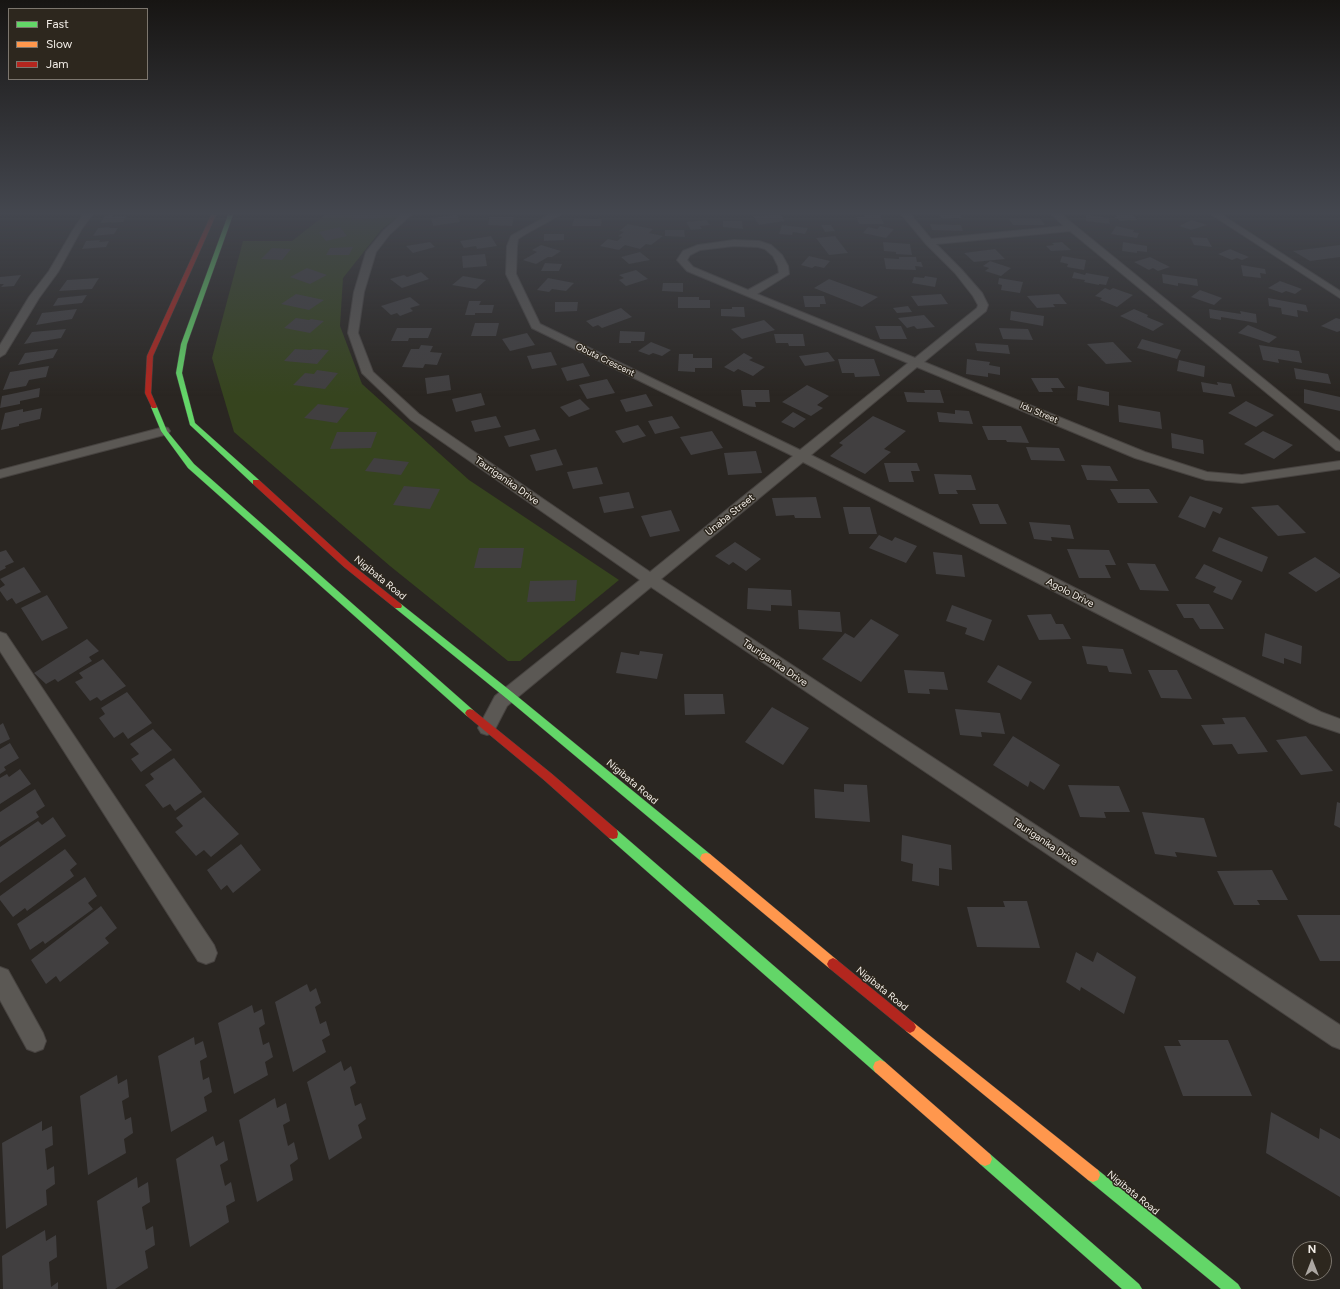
<!DOCTYPE html>
<style>
body{margin:0}
#map{position:relative;width:1340px;height:1289px;overflow:hidden;background:#2a2622;font-family:Figtree,sans-serif}
canvas{display:block}
.legend{position:absolute;left:8px;top:8px;width:140px;height:72px;box-sizing:border-box;background:#2d271e;border:1px solid #7c766e;margin:0;padding:5px 7px;list-style:none;font-size:12px;color:#f2ede7}
.legend li{display:flex;align-items:center;gap:8px;height:20px}
.legend b{width:20px;border:1px solid #7c766e}
.north{position:absolute;left:1292px;top:1241px;width:40px;height:40px;box-sizing:border-box;background:#2d271e;border:1px solid #7c766e;border-radius:50%;rotate:0deg;font-size:11px;font-weight:700;line-height:16px;text-align:center;color:#f2ede7}
.north::after{content:'';display:block;margin:auto;width:14px;height:18px;background:#aca7a2;clip-path:polygon(50% 0,100% 100%,50% 72%,0 100%)}
</style>
<div id="map">
<canvas width="1340" height="1289"></canvas>
<ul class="legend">
<li><b style="height:5px;background:#63d668"></b>Fast</li>
<li><b style="height:5px;background:#ff974d"></b>Slow</li>
<li><b style="height:5px;background:#b3261e"></b>Jam</li>
</ul>
<div class="north">N</div>
</div>
<script>
const ctx = document.querySelector('canvas').getContext('2d');
ctx.lineJoin = 'round';
function fillPath(path, color) { ctx.fillStyle = color; ctx.fill(path, 'evenodd'); }
const toPath = rows => new Path2D(rows.map(r => 'M' + r).join(''));
function strokePath(path, color, width, dash) { ctx.strokeStyle = color; ctx.lineWidth = width; ctx.lineCap = dash ? 'butt' : 'round'; ctx.setLineDash(dash || []); ctx.stroke(path); }
function write(font, color, halo, rows, align = 'center') {
  ctx.font = font + ' Figtree,sans-serif'; ctx.lineWidth = 3; ctx.setLineDash([]); ctx.textBaseline = 'middle'; ctx.strokeStyle = halo; ctx.fillStyle = color; for (const [text, x, y, turn = 0] of rows) {
    ctx.save(); ctx.translate(x, y); ctx.rotate((+turn || 0) * Math.PI / 180); ctx.textAlign = isNaN(turn) ? turn : align; if (halo) ctx.strokeText(text, 0, 0); ctx.fillText(text, 0, 0); ctx.restore();
  }
}
fillPath(toPath([
 [325,215,401,215,382,229,343,278,340,326,362,384,469,480,619,580,520,661,508,661,390,566,234,432,212,358,243,241,292,241]
]), '#36441e');
fillPath(toPath([
 [113,215,112,217,126,216,123,222,100,223,105,216],
 [351,215,380,215,380,218,352,220],
 [457,215,460,222,433,226,431,218],
 [781,215,785,221,759,225,753,216],
 [864,215,880,215,884,224,859,224,856,217,865,217],
 [939,215,960,215,962,218,942,219],
 [1086,215,1109,218,1110,224,1086,221],
 [1116,215,1132,215,1138,220,1120,221,1114,217,1118,217],
 [489,217,514,217,512,226,488,225],
 [574,218,602,219,601,226,572,226],
 [1008,218,1040,218,1045,225,1013,225],
 [706,220,710,225,700,226,702,229,691,230,686,222],
 [1192,220,1207,225,1191,230,1179,226],
 [723,221,742,221,743,229,723,227],
 [628,224,653,229,649,233,663,236,651,245,646,244,640,249,625,245,619,250,600,246,608,239,617,241,622,237,618,236,624,232,619,231],
 [930,224,961,225,963,231,932,230],
 [782,225,808,228,805,234,793,232,792,235,779,234],
 [821,225,831,225,835,231,825,232],
 [880,226,894,229,886,238,863,233,868,227,877,229],
 [1116,226,1134,230,1133,232,1139,233,1137,238,1111,234],
 [110,227,109,228,118,228,114,234,93,236,98,228],
 [340,227,347,236,326,241,319,232],
 [665,230,684,230,685,237,665,236],
 [544,234,564,234,564,240,544,241],
 [491,236,497,246,477,249,476,246,464,248,460,241],
 [835,236,848,253,829,255,816,238],
 [1190,237,1207,238,1212,247,1194,245],
 [100,240,99,242,109,241,106,247,82,249,86,241],
 [430,242,435,247,413,253,406,246],
 [883,242,910,244,912,255,896,254,896,252,884,251],
 [1062,242,1071,250,1051,251,1046,246,1054,245,1052,243],
 [1123,242,1147,246,1147,252,1137,251,1137,253,1122,251],
 [541,245,561,251,552,257,548,257,536,264,523,260,537,252,532,250],
 [1340,245,1340,257,1310,261,1293,251],
 [353,247,349,255,326,255,330,248],
 [272,248,291,249,282,260,261,259],
 [995,249,1005,259,974,262,964,253],
 [1230,249,1249,257,1242,260,1237,258,1232,260,1218,254],
 [640,252,650,260,629,264,621,257],
 [485,254,487,266,463,268,462,256],
 [809,256,830,261,824,268,815,266,812,268,801,265],
 [1062,256,1086,260,1084,270,1067,267,1068,264,1060,262],
 [899,257,916,257,917,262,921,262,923,267,915,266,916,270,886,269,884,258,899,259],
 [1150,257,1170,267,1158,271,1153,268,1149,270,1134,262],
 [990,261,1011,268,1001,276,985,271,989,268,983,266],
 [545,263,562,264,559,271,541,271],
 [1241,265,1265,269,1266,274,1260,273,1261,278,1243,276],
 [307,268,327,275,310,284,290,277],
 [636,270,648,279,626,286,619,280,624,278,619,275],
 [421,272,429,279,402,288,390,279,404,275,407,277],
 [1074,272,1085,275,1086,273,1109,277,1106,285,1099,284,1099,285,1084,282,1085,280,1072,278],
 [1162,274,1197,279,1198,286,1178,283,1178,286,1163,283],
 [21,275,14,286,1,287,4,284,0,284,0,277],
 [463,276,486,280,476,289,452,285],
 [925,276,937,278,935,287,912,283,914,277,924,278],
 [99,278,92,289,59,291,67,280],
 [548,278,574,283,566,291,552,289,549,292,537,290],
 [999,278,1023,282,1020,293,1001,290,1002,285,998,284],
 [829,279,878,297,862,307,814,288],
 [1280,281,1302,289,1295,294,1286,291,1282,293,1268,288],
 [663,283,683,283,683,292,662,291],
 [1105,288,1110,290,1113,288,1133,295,1117,307,1100,300,1102,298,1095,296],
 [1200,290,1222,298,1214,305,1191,297],
 [296,294,324,300,309,310,281,304],
 [941,294,948,304,918,306,911,296],
 [1059,294,1067,304,1053,304,1055,307,1037,308,1027,296],
 [87,295,82,303,53,306,58,298],
 [803,296,824,296,826,304,820,304,820,307,805,307],
 [410,297,420,305,410,308,413,311,400,316,397,313,391,315,381,306],
 [678,297,699,297,699,300,710,300,710,308,678,308],
 [1268,298,1306,305,1308,312,1297,310,1298,317,1282,314,1281,308,1269,306],
 [469,301,481,301,479,305,494,305,492,313,475,313,475,315,465,315],
 [555,302,578,302,577,311,555,312],
 [908,306,912,312,897,313,893,308],
 [732,307,744,307,745,317,721,316,721,309,732,309],
 [621,308,632,317,602,328,598,325,593,327,586,321],
 [77,309,72,319,36,325,42,313],
 [1134,309,1148,315,1147,317,1164,324,1153,331,1120,316],
 [1209,309,1241,314,1240,311,1256,314,1257,323,1221,317,1221,320,1210,318],
 [1011,311,1044,316,1043,326,1010,320],
 [924,315,935,327,917,329,914,326,907,328,898,318],
 [296,318,309,320,311,319,324,321,310,333,284,328],
 [1336,318,1340,319,1340,331,1337,332,1321,326],
 [764,320,775,330,742,339,731,329],
 [475,323,499,323,496,336,471,336],
 [1248,325,1277,337,1269,343,1238,333],
 [875,326,901,326,907,339,880,339],
 [397,328,432,328,428,338,409,338,408,341,391,341],
 [999,328,1028,329,1033,340,1003,339],
 [66,329,61,338,24,344,32,332],
 [620,331,645,332,644,341,631,341,631,343,619,343],
 [527,333,535,345,510,351,502,339],
 [774,334,803,334,805,346,789,346,788,343,776,343],
 [1142,339,1181,350,1177,359,1137,348],
 [651,342,671,350,662,356,653,353,649,355,638,351],
 [1113,342,1132,362,1106,364,1087,344],
 [975,343,1008,345,1010,354,977,351],
 [421,345,433,346,430,352,442,353,437,365,425,364,423,368,402,367,411,349,419,349],
 [1259,345,1299,351,1302,363,1278,359,1279,363,1263,360],
 [58,349,53,358,18,365,25,353],
 [295,349,311,350,313,349,329,350,317,364,284,361],
 [551,352,557,365,532,369,527,356],
 [828,352,835,361,805,366,799,356],
 [744,353,753,358,749,360,765,367,753,376,738,369,734,372,724,367],
 [679,354,693,354,693,358,712,358,712,368,695,368,695,372,678,371],
 [838,359,874,359,880,376,855,377,854,373,842,373],
 [967,359,990,362,989,365,1000,367,1000,375,988,373,988,377,966,374],
 [1179,360,1205,366,1204,377,1177,371],
 [583,363,590,376,567,381,561,368],
 [49,366,46,377,29,380,26,386,3,390,10,372],
 [1294,368,1328,374,1331,384,1296,379],
 [317,370,338,373,325,389,293,385,305,373,314,374],
 [449,375,451,390,427,394,425,378],
 [1031,378,1058,378,1065,388,1051,388,1053,392,1039,392],
 [607,379,615,393,587,399,579,385],
 [1201,382,1218,385,1217,382,1231,384,1235,397,1203,392],
 [807,385,829,396,817,405,823,408,811,416,782,402],
 [1078,386,1109,392,1109,406,1077,400],
 [40,388,39,397,20,401,20,404,0,408,2,396],
 [1304,389,1340,397,1340,411,1304,403],
 [741,390,769,390,770,402,755,402,756,407,743,406],
 [924,390,940,390,944,403,907,402,904,392,925,393],
 [481,393,485,405,456,412,452,399],
 [646,394,653,406,626,412,620,400],
 [580,399,590,409,569,417,560,407],
 [1246,401,1274,415,1256,427,1228,413],
 [318,404,349,408,337,423,304,418],
 [1118,405,1160,412,1162,429,1119,422],
 [42,408,40,419,19,424,19,426,1,430,5,413,23,409,23,412],
 [955,410,969,411,973,424,939,422,937,412,955,414],
 [793,412,806,419,794,428,781,422],
 [496,416,501,427,475,432,471,421],
 [672,416,680,428,655,434,648,421],
 [873,416,906,431,884,449,891,452,865,474,830,456,843,445,839,443],
 [638,425,646,436,623,443,615,431],
 [982,426,1021,426,1029,443,1007,442,1006,440,988,440],
 [535,429,540,440,509,447,504,436],
 [712,431,723,448,691,455,680,437],
 [1263,431,1293,445,1274,459,1244,444],
 [337,432,377,432,371,448,330,449],
 [1171,433,1203,440,1204,454,1172,448],
 [1026,447,1059,448,1065,461,1031,460],
 [556,449,563,465,536,471,530,455],
 [756,451,762,473,728,475,724,453],
 [374,458,409,462,401,475,365,471],
 [884,463,917,463,920,471,911,471,914,482,889,482],
 [1081,465,1110,466,1118,481,1087,480],
 [597,467,603,484,573,489,567,472],
 [934,474,971,475,976,490,956,490,958,494,939,494],
 [404,486,440,489,430,509,393,505],
 [1110,489,1149,489,1158,503,1118,503],
 [629,492,634,508,604,513,599,497],
 [1190,496,1223,508,1220,514,1213,511,1205,528,1178,517],
 [816,497,821,518,795,518,794,515,776,516,772,498],
 [972,504,998,504,1007,524,980,524],
 [1278,505,1306,533,1278,536,1251,507],
 [843,507,870,507,877,534,849,534],
 [671,510,680,531,650,537,641,516],
 [1029,522,1070,525,1074,539,1051,537,1052,541,1034,539],
 [879,535,892,541,895,537,917,546,906,563,869,548],
 [1219,537,1268,557,1262,572,1212,551],
 [735,542,761,559,746,571,733,562,729,565,715,556],
 [479,548,524,548,521,568,474,568],
 [1067,549,1109,550,1116,565,1105,565,1111,578,1079,578],
 [6,550,14,562,5,566,6,568,0,571,0,552],
 [933,552,962,555,965,577,936,574],
 [1315,557,1340,574,1340,577,1316,592,1288,573],
 [1127,563,1155,564,1169,591,1140,590],
 [1204,564,1242,581,1232,600,1213,592,1216,587,1195,578],
 [24,567,41,592,16,604,12,598,7,601,0,591,0,588,5,585,0,579],
 [577,580,575,601,527,602,530,581],
 [748,588,791,590,792,606,771,605,771,611,747,609],
 [47,595,68,628,42,641,21,608],
 [1176,604,1209,604,1224,629,1200,629,1193,618,1184,618],
 [952,605,992,620,984,641,965,634,967,628,946,621],
 [798,610,840,612,842,632,799,629],
 [1051,614,1056,624,1063,624,1071,639,1039,640,1027,615],
 [871,619,899,635,861,682,822,659,845,633,854,638],
 [1265,633,1302,646,1301,664,1284,658,1284,664,1262,656],
 [87,639,99,651,89,657,92,661,58,682,55,679,46,684,34,673],
 [1082,646,1123,649,1132,674,1109,672,1107,666,1087,664],
 [640,651,663,654,657,679,616,673,621,652,639,655],
 [103,659,126,686,101,701,97,697,90,701,75,682,83,678,79,673],
 [998,665,1032,682,1021,700,987,682],
 [904,670,944,672,948,690,929,689,930,694,908,693],
 [1148,670,1177,670,1192,699,1161,698],
 [127,692,152,723,128,739,123,732,114,738,99,718,105,714,101,708],
 [684,694,723,694,725,714,685,715],
 [772,707,809,728,783,765,745,742],
 [955,709,1000,713,1005,734,981,732,982,737,960,735],
 [1245,717,1268,752,1238,754,1232,744,1213,745,1201,725,1225,724,1222,718],
 [3,723,10,739,0,744,0,725],
 [153,729,172,750,141,772,131,759,139,754,130,744],
 [1013,736,1060,765,1044,790,1030,781,1028,787,993,765],
 [1306,736,1333,771,1301,775,1276,740],
 [10,743,19,758,4,767,6,770,0,774,0,749],
 [174,758,202,792,175,811,170,804,163,808,145,785,154,779,150,774],
 [20,769,31,784,0,804,0,778,7,774,9,777],
 [844,784,867,785,870,822,815,818,814,789,844,792],
 [1068,785,1119,786,1130,812,1104,812,1106,818,1080,817],
 [35,789,45,806,36,812,39,817,0,842,0,812],
 [204,797,239,834,211,857,204,850,196,856,175,832,183,826,176,818],
 [1337,802,1340,803,1340,828,1334,825],
 [1142,812,1204,818,1217,857,1175,852,1177,857,1155,854],
 [53,817,66,836,0,883,0,847,38,821,42,825],
 [902,835,951,845,952,870,939,868,939,886,912,881,913,864,901,861],
 [241,844,261,870,233,893,227,885,221,890,207,870],
 [65,849,77,864,70,870,74,876,27,911,25,908,13,917,0,900,0,896],
 [1272,870,1288,900,1257,900,1260,905,1234,905,1217,871],
 [85,877,97,896,88,903,93,909,45,944,43,941,30,950,17,924],
 [1003,901,1027,901,1040,948,977,947,967,907,1005,907],
 [101,906,117,928,105,938,109,943,60,982,56,976,46,984,31,960],
 [1297,915,1340,915,1340,961,1320,961],
 [1076,952,1093,962,1097,952,1136,977,1124,1014,1081,987,1080,991,1066,982],
 [307,984,310,992,316,988,321,1003,315,1007,320,1024,326,1021,330,1035,322,1040,326,1052,293,1072,275,1002],
 [252,1005,254,1013,262,1009,265,1024,259,1028,263,1045,269,1042,273,1057,265,1062,268,1075,234,1094,218,1023],
 [194,1037,195,1045,203,1041,207,1057,200,1061,203,1080,209,1077,212,1092,204,1097,207,1111,171,1132,158,1056],
 [1178,1040,1228,1040,1252,1096,1183,1096,1164,1046,1181,1046],
 [341,1061,344,1071,351,1066,356,1083,350,1087,355,1106,361,1103,366,1119,358,1125,362,1138,329,1160,307,1082],
 [117,1075,118,1084,127,1079,129,1097,122,1101,125,1120,131,1117,133,1133,124,1139,126,1153,88,1175,80,1096],
 [275,1098,277,1108,286,1103,290,1121,283,1125,288,1146,294,1142,298,1159,290,1165,293,1180,257,1202,239,1120],
 [1271,1112,1319,1139,1320,1128,1340,1139,1340,1197,1266,1153],
 [42,1121,42,1131,52,1126,53,1145,45,1149,47,1170,54,1166,55,1184,46,1190,47,1205,6,1229,2,1143],
 [213,1136,216,1146,224,1141,228,1160,220,1165,225,1186,231,1182,235,1201,226,1206,229,1222,190,1247,176,1159],
 [137,1177,138,1188,148,1182,150,1202,142,1207,146,1230,153,1226,155,1245,145,1251,148,1268,115,1289,107,1289,97,1201],
 [45,1230,46,1241,56,1235,57,1257,49,1262,51,1287,58,1282,58,1289,3,1289,2,1256]
]), '#413f40');
const street = toPath([
 [83,215,92,215,81,230,58,272,39,298,5,354,0,357,0,345,29,297,49,271,73,230,83,215],
 [401,215,411,215,390,234,376,252,364,292,358,333,373,372,419,414,650,572,793,456,532,328,506,274,507,246,511,236,549,215,560,215,524,235,518,239,517,246,516,274,540,324,800,450,908,363,687,271,677,260,683,251,698,245,734,240,759,241,771,245,782,255,788,266,789,274,757,294,915,358,977,308,978,305,973,296,955,273,926,244,902,215,911,215,931,239,1064,226,1052,215,1062,215,1340,441,1340,451,1336,450,1070,231,936,244,961,269,982,293,988,305,986,311,924,362,1145,452,1207,472,1242,475,1340,461,1340,469,1242,483,1206,480,1135,458,917,367,811,455,1321,712,1340,719,1340,733,1310,723,803,462,661,579,1340,1025,1340,1049,1332,1046,651,587,507,706,493,733,487,735,481,733,478,728,495,696,640,580,411,420,362,373,348,333,354,292,366,252,384,230,401,215],
 [734,246,758,247,765,249,773,256,778,266,779,273,748,290,693,267,687,260,690,255,700,250,734,246],
 [1212,215,1222,215,1340,291,1340,298,1212,215],
 [164,427,168,428,170,431,168,434,0,478,0,470,164,427],
 [0,632,6,634,214,945,217,953,214,961,206,964,198,961,0,651,0,632],
 [0,967,8,970,43,1033,46,1041,43,1049,35,1052,27,1049,0,1000,0,967]
]);
const fast = toPath([
 [228,215,233,215,187,344,182,373,195,423,259,480,259,484,253,484,190,425,176,373,181,344,228,215],
 [154,405,157,407,167,431,194,464,473,710,475,713,473,716,470,717,467,716,188,468,161,431,151,407,154,405],
 [398,603,401,604,512,692,710,854,712,858,710,862,706,863,702,862,506,698,395,608,394,606,395,604,398,603],
 [613,829,617,830,885,1062,887,1067,885,1072,880,1074,875,1072,609,838,608,834,609,830,613,829],
 [985,1152,990,1154,1139,1284,1142,1289,1122,1289,980,1164,978,1159,980,1154,985,1152],
 [1093,1168,1098,1170,1238,1284,1241,1289,1221,1289,1088,1180,1086,1175,1088,1170,1093,1168]
]);
const slow = toPath([
 [706,853,710,854,837,960,839,964,837,968,833,970,829,968,702,862,700,858,702,854,706,853],
 [910,1021,914,1023,1098,1170,1100,1175,1098,1180,1093,1182,1088,1180,906,1031,904,1027,906,1023,910,1021],
 [880,1060,885,1062,990,1154,992,1159,990,1164,985,1166,980,1164,875,1072,873,1067,875,1062,880,1060]
]);
const jam = toPath([
 [211,215,216,215,153,356,151,393,157,407,156,408,152,408,145,393,147,356,211,215],
 [253,480,259,480,350,563,401,604,402,606,401,608,395,608,344,567,253,484,253,480],
 [470,709,473,710,552,774,617,830,618,834,617,838,613,839,609,838,544,780,467,716,465,713,467,710,470,709],
 [833,958,837,960,914,1023,916,1027,914,1031,910,1033,906,1031,829,968,827,964,829,960,833,958]
]);
strokePath(street, '#474340', 2);
strokePath(fast, '#474340', 1);
strokePath(slow, '#474340', 1);
strokePath(jam, '#474340', 1);
fillPath(street, '#5b5854');
fillPath(fast, '#63d668');
fillPath(slow, '#ff974d');
fillPath(jam, '#b3261e');
const sky = ctx.createLinearGradient(0, 0, 0, 396);
sky.addColorStop(0, '#171513');
sky.addColorStop(0.54, '#44474f');
sky.addColorStop(1, '#44474f00');
ctx.fillStyle = sky;
ctx.fillRect(0, 0, 1340, 396);
write('9px', '#f2ede7', '#2d271e', [
 ["Obuta Crescent",605,360,26],
 ["Idu Street",1039,413,23]
]);
write('10px', '#f2ede7', '#2d271e', [
 ["Tauriganika Drive",507,481,35],
 ["Unaba Street",730,515,-39],
 ["Nigibata Road",380,578,39],
 ["Agolo Drive",1070,593,27],
 ["Tauriganika Drive",775,663,34],
 ["Nigibata Road",632,782,40],
 ["Tauriganika Drive",1045,842,34],
 ["Nigibata Road",882,989,39],
 ["Nigibata Road",1133,1193,39]
]);
</script>
